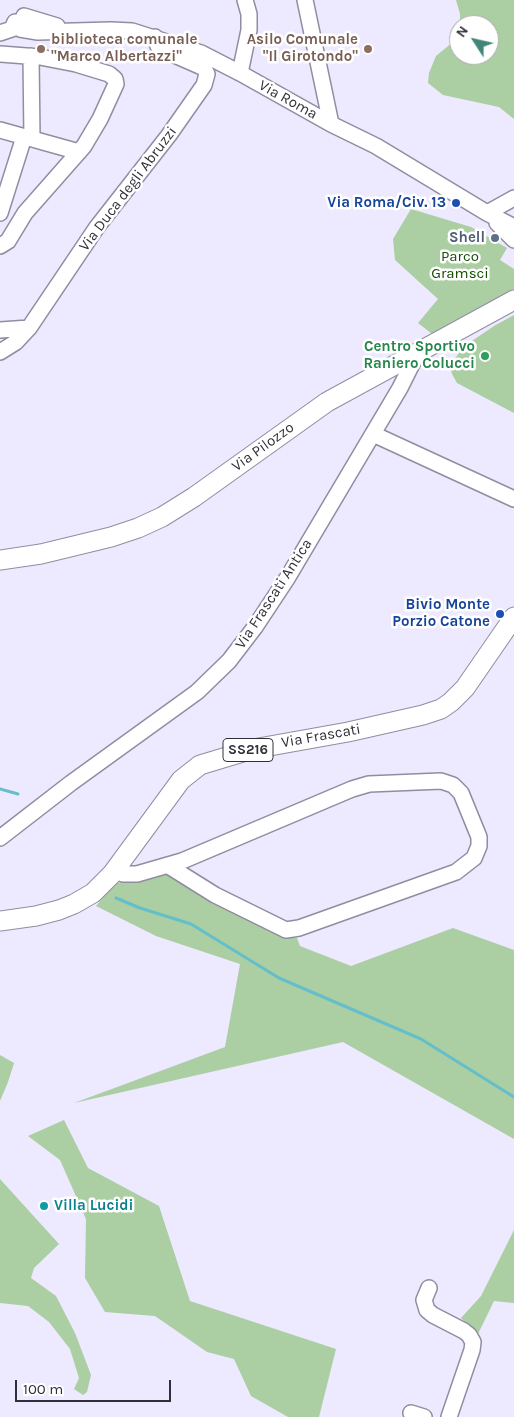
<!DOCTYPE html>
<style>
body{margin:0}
#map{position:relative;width:514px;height:1417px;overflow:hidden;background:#ede9fe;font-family:Karla,sans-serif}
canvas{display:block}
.north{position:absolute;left:449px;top:15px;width:50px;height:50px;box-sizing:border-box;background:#fff;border:1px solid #acacaf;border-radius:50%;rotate:305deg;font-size:14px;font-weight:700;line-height:20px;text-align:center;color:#302f37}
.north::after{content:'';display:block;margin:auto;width:18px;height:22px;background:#42867a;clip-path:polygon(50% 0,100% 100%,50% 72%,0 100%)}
.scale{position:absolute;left:15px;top:1380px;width:156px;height:22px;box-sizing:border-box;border:2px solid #302f37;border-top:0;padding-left:6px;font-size:15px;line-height:18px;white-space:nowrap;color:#302f37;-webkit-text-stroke:4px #fff;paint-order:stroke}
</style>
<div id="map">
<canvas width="514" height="1417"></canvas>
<div class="north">N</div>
<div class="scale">100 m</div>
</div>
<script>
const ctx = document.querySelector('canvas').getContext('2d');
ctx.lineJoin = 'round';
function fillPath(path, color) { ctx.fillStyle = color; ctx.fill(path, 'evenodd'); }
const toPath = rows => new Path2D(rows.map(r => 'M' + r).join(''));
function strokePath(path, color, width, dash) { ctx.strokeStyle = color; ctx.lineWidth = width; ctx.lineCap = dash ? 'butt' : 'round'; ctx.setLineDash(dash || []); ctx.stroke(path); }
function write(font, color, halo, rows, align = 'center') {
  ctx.font = font + ' Karla,sans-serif'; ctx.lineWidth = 5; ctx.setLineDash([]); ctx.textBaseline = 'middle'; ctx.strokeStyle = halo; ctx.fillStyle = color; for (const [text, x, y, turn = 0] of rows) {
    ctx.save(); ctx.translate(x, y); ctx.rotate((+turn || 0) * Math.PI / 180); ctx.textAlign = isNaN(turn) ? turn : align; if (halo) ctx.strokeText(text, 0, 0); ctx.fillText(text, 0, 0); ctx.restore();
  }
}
fillPath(toPath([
 [456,0,514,0,514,119,499,107,443,95,428,83,429,73,436,56,459,37,459,55,489,55,489,25,460,25,460,14],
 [411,209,471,227,507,248,500,260,514,269,514,289,485,309,436,337,418,323,438,299,395,260,393,239],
 [514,315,514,413,457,383,452,374,450,366,463,347,494,326],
 [161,872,282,936,297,938,300,946,351,966,453,928,514,950,514,1139,343,1042,74,1103,225,1047,240,964,156,936,96,906,114,884],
 [0,1055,14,1063,8,1082,0,1101],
 [64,1120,88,1168,159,1206,190,1301,336,1349,319,1417,288,1417,251,1396,234,1359,207,1352,155,1316,105,1312,85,1278,86,1219,60,1160,28,1136],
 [0,1179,59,1244,34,1268,31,1278,56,1296,75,1333,91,1375,87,1392,83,1395,74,1389,79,1378,70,1349,49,1322,28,1306,0,1303],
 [514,1230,514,1303,494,1301,478,1334,461,1318,481,1296]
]), '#abcea3');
strokePath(toPath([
 [0,789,18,794],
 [116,898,140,908,191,924,279,978,421,1039,514,1097]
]), '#64bfca', 3);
const minor = toPath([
 [305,0,331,124],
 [24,16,57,26],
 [20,29,38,32,111,30,132,31,201,53,240,73,331,124,376,146,487,213,514,227],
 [0,33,12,29,15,22],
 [0,54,40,57,76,64,109,74,115,79,116,84,100,119,84,146,25,213,8,241,0,246],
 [31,56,32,139],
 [240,73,249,30,249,14,245,0],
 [0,130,79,152],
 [0,213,24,137],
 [487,213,514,198],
 [497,223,514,240],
 [0,330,29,328],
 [0,352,16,342,29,328,97,227,169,135,204,85,207,74,204,68,163,50,158,46,155,37],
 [373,434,514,499],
 [0,838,71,783,197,692,229,661,255,627,288,577,400,388,417,354],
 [115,870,123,874,137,874,182,861,352,789,369,784,441,781,453,785,461,793,479,837,479,846,474,858,456,872,299,928,286,930,215,895,167,865],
 [429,1288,424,1300,427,1310,433,1315,464,1331,469,1335,473,1342,472,1350,449,1417],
 [411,1413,424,1417]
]);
const major = toPath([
 [0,560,41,554,111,537,138,528,162,517,194,497,327,402,514,300],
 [0,921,36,916,59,910,74,904,93,893,112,874,181,780,200,765,253,749,348,732,423,715,441,709,451,702,465,688,514,617]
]);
strokePath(minor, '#918da1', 18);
strokePath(major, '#918da1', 21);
strokePath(minor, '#fff', 15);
strokePath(major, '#fff', 19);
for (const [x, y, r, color] of [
 [41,49,5,"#8d6e63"],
 [368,49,5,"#8d6e63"],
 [456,203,5,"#1a4fb4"],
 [495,238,5,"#5c6f8a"],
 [485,356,5,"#2e9e5b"],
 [500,614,5,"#1a4fb4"],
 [44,1206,5,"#0f9aa8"]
]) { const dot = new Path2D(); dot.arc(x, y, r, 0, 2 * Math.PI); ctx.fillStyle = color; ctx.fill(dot); strokePath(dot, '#fff', 2); }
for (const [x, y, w] of [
 [248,750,50]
]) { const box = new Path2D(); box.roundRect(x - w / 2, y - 11.5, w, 23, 4); ctx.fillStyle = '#fff'; ctx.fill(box); strokePath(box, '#302f37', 1); }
write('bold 14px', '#302f37', null, [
 ["SS216",248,750]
]);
write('bold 15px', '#785e54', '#fff', [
 ["biblioteca comunale",51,40],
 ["\"Marco Albertazzi\"",51,57],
 ["Asilo Comunale",358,40,"right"],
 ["\"Il Girotondo\"",358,57,"right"]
], 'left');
write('15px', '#302f37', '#fff', [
 ["Via Roma",288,100,29],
 ["Via Duca degli Abruzzi",128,189,-53],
 ["Via Pilozzo",263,447,-36],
 ["Via Frascati Antica",274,594,-57],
 ["Via Frascati",321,736,-10]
]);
write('bold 15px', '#164399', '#fff', [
 ["Via Roma/Civ. 13",446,203],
 ["Bivio Monte",490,605],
 ["Porzio Catone",490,622]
], 'right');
write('bold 15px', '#4e5e75', '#fff', [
 ["Shell",485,238]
], 'right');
write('15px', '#134d01', '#fff', [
 ["Parco",460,257],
 ["Gramsci",460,274]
]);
write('bold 15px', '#27864d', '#fff', [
 ["Centro Sportivo",475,347],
 ["Raniero Colucci",475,364]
], 'right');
write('bold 15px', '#0d838f', '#fff', [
 ["Villa Lucidi",54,1206]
], 'left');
</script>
